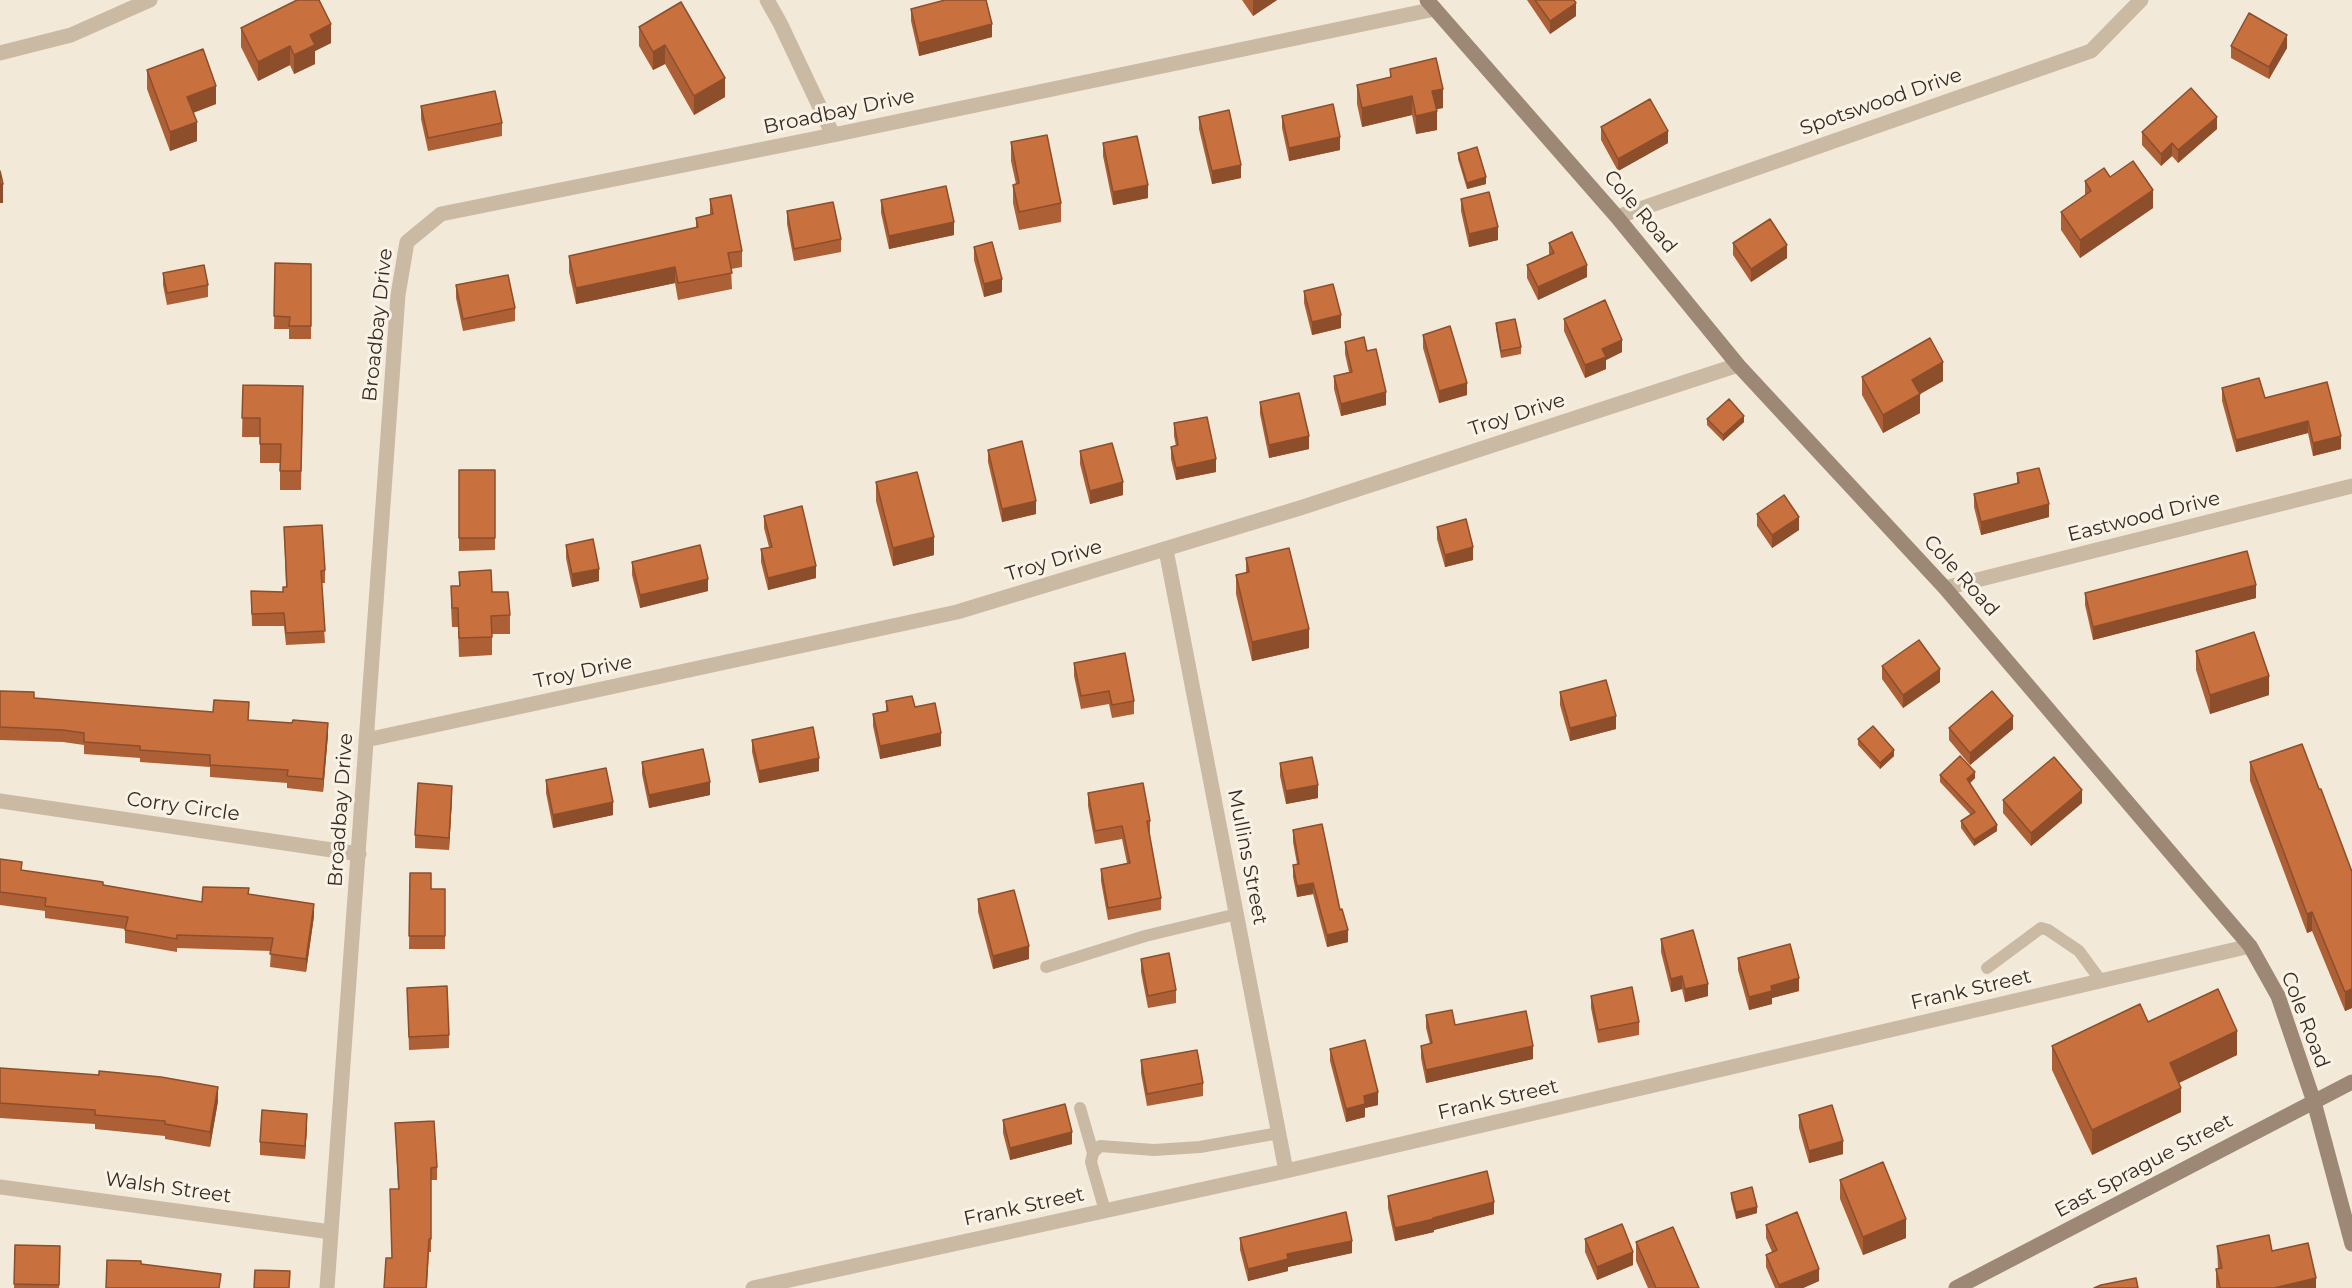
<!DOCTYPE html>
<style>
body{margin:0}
canvas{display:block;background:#f2e9d8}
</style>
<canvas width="2352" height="1288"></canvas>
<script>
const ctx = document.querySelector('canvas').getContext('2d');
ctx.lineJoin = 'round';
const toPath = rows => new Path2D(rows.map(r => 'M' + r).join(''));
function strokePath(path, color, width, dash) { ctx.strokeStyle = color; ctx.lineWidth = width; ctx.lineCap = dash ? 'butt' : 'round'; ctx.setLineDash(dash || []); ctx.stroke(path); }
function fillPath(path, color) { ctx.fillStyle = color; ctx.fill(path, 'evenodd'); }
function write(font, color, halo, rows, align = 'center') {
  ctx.font = font + ' Montserrat,sans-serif'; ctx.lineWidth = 6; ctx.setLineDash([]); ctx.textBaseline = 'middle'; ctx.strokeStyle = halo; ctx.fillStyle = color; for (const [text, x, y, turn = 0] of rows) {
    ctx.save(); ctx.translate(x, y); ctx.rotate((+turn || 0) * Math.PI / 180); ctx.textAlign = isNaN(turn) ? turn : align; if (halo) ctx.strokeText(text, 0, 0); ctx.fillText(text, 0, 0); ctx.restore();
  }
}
strokePath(toPath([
 [1046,967,1145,936,1237,914],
 [1987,968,2041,928,2048,930,2079,951,2101,981],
 [1080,1108,1093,1153],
 [1105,1211,1091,1162,1093,1153,1100,1146,1154,1150,1200,1147,1279,1133]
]), '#cabaa4', 12);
strokePath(toPath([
 [767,0,780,23,833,135],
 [0,53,71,35,150,0],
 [1617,217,2091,51,2141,0],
 [1166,550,1286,1171],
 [1945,588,2352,486],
 [366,740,957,612,1300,508,1738,365],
 [0,801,359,854],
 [0,1187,331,1232],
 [327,1288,398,295,407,242,441,214,833,135,1435,9],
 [753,1288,1286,1171,2250,946]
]), '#cabaa4', 15);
strokePath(toPath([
 [1427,0,1617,217,1738,365,1945,588,2250,946,2278,996,2314,1102,2352,1244],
 [1956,1288,2352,1082]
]), '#9d8876', 15);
fillPath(toPath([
 [1242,0,1277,0,1253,16],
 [1527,0,1574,0,1576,16,1550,34],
 [681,2,725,97,694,115,665,64,653,70,639,46,639,27],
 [911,9,992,37,919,56,911,21],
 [241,28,331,43,315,51,315,64,294,74,290,65,258,81,241,47],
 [2231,46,2287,48,2269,79,2231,58],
 [1390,69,1443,108,1436,109,1437,130,1416,134,1412,115,1362,127,1357,104,1357,85,1390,77],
 [147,70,216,104,193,113,197,141,170,151,147,89],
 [421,106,502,123,502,136,428,151,421,119],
 [1282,116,1340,150,1289,161,1282,128],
 [1199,117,1241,178,1212,184,1199,129],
 [1601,127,1668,143,1618,171,1601,140],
 [2217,129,2178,163,2172,156,2161,166,2142,145,2142,132],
 [1011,142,1061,203,1061,222,1019,230,1013,203,1013,185,1016,184,1011,161],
 [1103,143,1148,198,1113,205,1103,156],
 [1458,153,1486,184,1467,189,1458,159],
 [2110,177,2153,208,2080,258,2061,230,2061,212,2085,195,2085,181],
 [710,199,742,251,742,267,731,269,732,289,678,300,675,283,576,304,569,272,569,256,696,228,696,218,710,215],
 [1461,199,1498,240,1469,247,1461,211],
 [881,200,954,235,889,249,881,213],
 [787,211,841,239,841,252,794,261,787,224],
 [1549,243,1587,277,1538,300,1527,278,1527,265,1549,255],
 [1733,243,1787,258,1751,282,1733,255],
 [974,247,1002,292,984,297,974,260],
 [275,263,311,264,311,339,289,339,289,329,274,329],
 [163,273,208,285,208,297,167,305,163,285],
 [456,285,515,308,515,321,463,331,456,298],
 [1304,291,1341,328,1312,335,1304,303],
 [1564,319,1622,352,1606,360,1606,369,1585,378,1564,331],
 [1496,323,1521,347,1521,354,1501,358,1496,329],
 [1423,335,1467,395,1439,403,1423,348],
 [1345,342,1367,351,1386,405,1341,416,1334,389,1334,376,1349,372,1345,354],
 [1862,377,1943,381,1920,394,1920,413,1883,433,1862,395],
 [2327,382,2341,449,2313,456,2308,433,2236,452,2222,401,2222,388,2265,398],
 [243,385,303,386,301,490,280,490,280,463,260,463,260,437,242,437],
 [1260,402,1309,449,1269,458,1260,414],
 [1707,419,1744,422,1723,441,1707,425],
 [1174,423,1216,472,1176,480,1171,459,1171,447,1176,446,1174,436],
 [988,450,1036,514,1002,522,988,462],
 [1080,451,1123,495,1090,504,1080,464],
 [459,470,495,470,495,550,459,551],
 [2017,473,2049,517,1981,535,1974,507,1974,494,2017,483],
 [876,482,934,555,893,566,876,501],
 [1757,514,1799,530,1772,548,1757,526],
 [764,516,816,578,768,590,761,562,761,549,769,547,764,528],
 [284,527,325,570,325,583,321,583,325,643,286,645,284,626,252,626,251,591,283,592,286,587],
 [1437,527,1473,560,1445,567,1437,539],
 [566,545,599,581,572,587,566,558],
 [1246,558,1309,648,1252,661,1236,594,1236,575,1246,573],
 [632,562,708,591,640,608,632,575],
 [459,572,492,592,510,615,510,634,492,634,492,655,459,657,458,627,452,627,451,605,451,586,459,586],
 [2085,593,2256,598,2093,640,2085,605],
 [2196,651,2269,695,2210,714,2196,670],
 [1074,663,1134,701,1134,714,1112,718,1109,704,1081,709,1074,676],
 [1882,666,1940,682,1903,708,1882,679],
 [0,691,34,698,249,720,328,735,323,792,287,788,287,783,210,777,210,767,140,762,140,758,84,754,84,745,63,742,0,740],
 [1560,692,1616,729,1570,741,1560,705],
 [886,701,941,746,880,759,873,726,873,714,886,711],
 [1949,728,2013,729,1970,765,1949,740],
 [1858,739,1894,756,1880,769,1858,745],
 [752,740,819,771,759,783,752,752],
 [642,762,710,795,649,808,642,774],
 [2250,762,2319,789,2352,872,2352,1008,2345,1011,2312,931,2307,933,2250,781],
 [1280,763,1318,798,1286,804,1280,776],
 [1940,775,1975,778,1970,783,1997,831,1974,846,1961,828,1961,821,1971,815,1940,782],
 [546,780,613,815,553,828,546,793],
 [1088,793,1150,821,1150,833,1149,834,1161,898,1161,910,1108,920,1101,881,1101,869,1127,863,1122,839,1095,844,1088,806],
 [452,798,449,850,415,848,415,835],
 [2003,800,2082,803,2031,846,2003,813],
 [1293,830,1340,910,1348,942,1327,947,1313,894,1297,897,1293,877,1293,865,1297,864,1293,842],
 [0,859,22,871,202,902,249,894,314,916,306,972,270,967,271,951,177,948,177,952,125,943,125,929,45,918,45,911,0,905],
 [410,873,431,889,445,889,445,949,409,949],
 [978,899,1029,959,993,969,978,912],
 [1661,939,1708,996,1685,1002,1682,989,1671,992,1661,952],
 [1738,958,1799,991,1772,998,1772,1004,1749,1010,1738,970],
 [1141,959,1176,990,1176,1003,1148,1008,1141,972],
 [407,988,449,1035,449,1048,409,1050],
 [1591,996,1639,1022,1639,1035,1598,1043,1591,1008],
 [1426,1015,1455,1025,1533,1059,1426,1083,1421,1058,1421,1046,1430,1044,1426,1028],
 [2148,1022,2237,1055,2179,1083,2181,1112,2092,1155,2052,1070,2052,1046],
 [1330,1049,1378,1105,1365,1108,1365,1117,1346,1122,1330,1061],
 [1141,1060,1203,1083,1203,1096,1147,1106,1141,1073],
 [0,1068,218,1101,210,1147,165,1139,165,1136,95,1129,95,1124,0,1118],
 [1799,1115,1843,1154,1809,1163,1799,1128],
 [1003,1120,1072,1144,1010,1160,1003,1133],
 [395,1123,437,1167,437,1180,431,1180,431,1252,429,1252,427,1288,392,1258,398,1189],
 [307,1126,305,1159,260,1155,260,1142],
 [1840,1180,1906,1238,1863,1255,1840,1199],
 [1731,1193,1757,1213,1736,1219,1731,1199],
 [1388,1196,1494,1214,1434,1230,1434,1232,1395,1241,1388,1208],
 [1766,1225,1819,1281,1803,1288,1775,1288,1766,1267,1766,1255,1772,1252,1766,1238],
 [1240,1238,1352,1253,1288,1267,1288,1271,1248,1281,1240,1250],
 [1585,1239,1633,1265,1597,1280,1585,1252],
 [1636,1242,1699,1288,1648,1288,1636,1261],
 [15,1245,60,1246,59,1288,14,1288],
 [2217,1246,2272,1251,2316,1288,2216,1288,2216,1269,2218,1269]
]), '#ad6036');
fillPath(toPath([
 [1253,0,1277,0,1253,16],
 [1576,3,1576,16,1550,34,1550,21],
 [331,24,331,43,315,51,315,64,294,74,294,55,310,35],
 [992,24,992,37,919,56,919,43],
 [2287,35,2287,48,2269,79,2269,67],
 [665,45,665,64,653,70,653,52],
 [290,46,290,65,258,81,258,62],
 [725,78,725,97,694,115,694,96],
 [216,86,216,104,187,115,187,97],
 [1443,89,1443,108,1432,110,1432,91],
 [1412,96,1412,115,1362,127,1362,108],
 [1437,111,1437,130,1416,134,1416,116],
 [2217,117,2217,129,2178,163,2178,150],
 [197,122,197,141,170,151,170,132],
 [1668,131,1668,143,1618,171,1618,159],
 [1340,137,1340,150,1289,161,1289,148],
 [2172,143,2172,156,2161,166,2161,154],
 [1241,165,1241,178,1212,184,1212,171],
 [1486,177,1486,184,1467,189,1467,183],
 [0,184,3,184,3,203,0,203],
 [1148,185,1148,198,1113,205,1113,192],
 [2153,190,2153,208,2080,258,2080,240],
 [954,222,954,235,889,249,889,236],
 [1498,227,1498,240,1469,247,1469,234],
 [1787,245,1787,258,1751,282,1751,269],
 [1587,265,1587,277,1538,300,1538,287],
 [675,267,675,283,576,304,576,288],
 [1002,279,1002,292,984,297,984,284],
 [1341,315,1341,328,1312,335,1312,322],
 [1622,340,1622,352,1606,360,1606,369,1585,378,1585,365,1602,349],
 [1943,362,1943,381,1920,394,1920,413,1883,433,1883,415,1912,380],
 [1467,383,1467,395,1439,403,1439,391],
 [1386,392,1386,405,1341,416,1341,404],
 [1744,416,1744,422,1723,441,1723,435],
 [2308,421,2308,433,2236,452,2236,440],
 [1309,436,1309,449,1269,458,1269,445],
 [2341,436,2341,449,2313,456,2313,443],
 [1216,459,1216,472,1176,480,1176,468],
 [1123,482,1123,495,1090,504,1090,491],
 [1036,501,1036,514,1002,522,1002,509],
 [2049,504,2049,517,1981,535,1981,522],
 [1799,517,1799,530,1772,548,1772,535],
 [934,537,934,555,893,566,893,548],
 [1473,547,1473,560,1445,567,1445,555],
 [816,566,816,578,768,590,768,578],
 [599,569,599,581,572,587,572,574],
 [708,579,708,591,640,608,640,595],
 [2256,585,2256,598,2093,640,2093,627],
 [1309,629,1309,648,1252,661,1252,642],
 [1940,669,1940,682,1903,708,1903,695],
 [2269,676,2269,695,2210,714,2210,695],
 [1616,716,1616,729,1570,741,1570,728],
 [2013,716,2013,729,1970,765,1970,753],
 [328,723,328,735,323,792,323,779],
 [941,733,941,746,880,759,880,746],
 [1894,750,1894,756,1880,769,1880,763],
 [819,758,819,771,759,783,759,771],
 [1975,772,1975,778,1967,786,1967,779],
 [710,782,710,795,649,808,649,795],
 [1318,785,1318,798,1286,804,1286,791],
 [452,786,452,798,449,850,449,838],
 [2082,790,2082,803,2031,846,2031,833],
 [613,802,613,815,553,828,553,815],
 [1997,825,1997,831,1974,846,1974,840],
 [1313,883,1313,894,1297,897,1297,886],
 [314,904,314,916,306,972,306,959],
 [2312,912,2312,931,2307,933,2307,914],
 [1348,930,1348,942,1327,947,1327,935],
 [1029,946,1029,959,993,969,993,956],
 [1682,976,1682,989,1671,992,1671,979],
 [1799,978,1799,991,1772,998,1772,1004,1749,1010,1749,997,1771,986],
 [1708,984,1708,996,1685,1002,1685,989],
 [2352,989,2352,1008,2345,1011,2345,992],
 [2237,1031,2237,1055,2170,1087,2170,1063],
 [1533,1046,1533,1059,1426,1083,1426,1070],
 [218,1087,218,1101,210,1147,210,1132],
 [2181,1088,2181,1112,2092,1155,2092,1130],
 [1378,1092,1378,1105,1365,1108,1365,1117,1346,1122,1346,1109,1364,1096],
 [307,1114,307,1126,305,1159,305,1146],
 [1072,1132,1072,1144,1010,1160,1010,1148],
 [1843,1141,1843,1154,1809,1163,1809,1151],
 [1494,1202,1494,1214,1434,1230,1434,1232,1395,1241,1395,1228],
 [1757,1207,1757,1213,1736,1219,1736,1212],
 [1906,1219,1906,1238,1863,1255,1863,1237],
 [1352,1241,1352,1253,1288,1267,1288,1271,1248,1281,1248,1269,1287,1254],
 [1633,1252,1633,1265,1597,1280,1597,1267],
 [1819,1269,1819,1281,1803,1288,1779,1288,1779,1285],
 [2316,1278,2316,1288,2274,1288]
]), '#8d4e2c');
const building = toPath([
 [297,0,319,0,331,24,310,35,315,45,294,55,290,46,258,62,241,28,297,0],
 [945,0,986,0,992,24,919,43,911,9,945,0],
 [1535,0,1574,0,1576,3,1550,21,1535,0],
 [681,2,725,78,694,96,665,45,653,52,639,27,681,2],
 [2249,13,2287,35,2269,67,2231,46,2249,13],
 [203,49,216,86,187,97,197,122,170,132,147,70,203,49],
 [1436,58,1443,89,1432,91,1437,111,1416,116,1412,96,1362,108,1357,85,1391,77,1390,69,1436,58],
 [2191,88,2217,117,2178,150,2172,143,2161,154,2142,132,2191,88],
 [495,91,502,123,428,138,421,106,495,91],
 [1650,99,1668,131,1618,159,1601,127,1650,99],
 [1333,104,1340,137,1289,148,1282,116,1333,104],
 [1229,110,1241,165,1212,171,1199,117,1229,110],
 [1047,135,1061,203,1019,212,1013,185,1019,183,1011,142,1047,135],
 [1137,136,1148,185,1113,192,1103,143,1137,136],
 [1477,147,1486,177,1467,183,1458,153,1477,147],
 [2133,161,2153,190,2080,240,2061,212,2091,191,2085,181,2104,168,2110,177,2133,161],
 [0,171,3,184,0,184,0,171],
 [946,186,954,222,889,236,881,200,946,186],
 [1489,192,1498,227,1469,234,1461,199,1489,192],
 [731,195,742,251,728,253,732,273,678,283,675,267,576,288,569,256,698,227,696,218,713,214,710,199,731,195],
 [833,202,841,239,794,249,787,211,833,202],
 [1770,219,1787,245,1751,269,1733,243,1770,219],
 [1572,232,1587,265,1538,287,1527,265,1554,253,1549,243,1572,232],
 [992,242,1002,279,984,284,974,247,992,242],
 [275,263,311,264,311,326,289,326,290,317,274,316,275,263],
 [204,265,208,285,167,293,163,273,204,265],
 [508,275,515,308,463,319,456,285,508,275],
 [1333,284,1341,315,1312,322,1304,291,1333,284],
 [1605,300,1622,340,1602,349,1606,357,1585,365,1564,319,1605,300],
 [1515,319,1521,347,1501,351,1496,323,1515,319],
 [1450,326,1467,383,1439,391,1423,335,1450,326],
 [1364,337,1367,351,1376,349,1386,392,1341,404,1334,376,1352,372,1345,342,1364,337],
 [1930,338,1943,362,1912,380,1920,394,1883,415,1862,377,1930,338],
 [2259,378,2265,398,2327,382,2341,436,2313,443,2308,421,2236,440,2222,388,2259,378],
 [243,385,303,386,301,471,280,471,281,444,260,444,260,418,242,418,243,385],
 [1299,393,1309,436,1269,445,1260,402,1299,393],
 [1729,399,1744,416,1723,435,1707,419,1729,399],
 [1207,417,1216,459,1176,468,1171,447,1178,445,1174,423,1207,417],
 [1022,441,1036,501,1002,509,988,450,1022,441],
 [1112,443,1123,482,1090,491,1080,451,1112,443],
 [2039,468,2049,504,1981,522,1974,494,2019,483,2017,473,2039,468],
 [459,470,495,470,495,538,459,538,459,470],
 [917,472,934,537,893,548,876,482,917,472],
 [1784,495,1799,517,1772,535,1757,514,1784,495],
 [802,506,816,566,768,578,761,549,772,547,764,516,802,506],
 [1466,519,1473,547,1445,555,1437,527,1466,519],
 [322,525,325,570,321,571,325,631,286,633,284,613,252,614,251,591,283,592,283,587,287,587,284,527,322,525],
 [593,539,599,569,572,574,566,545,593,539],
 [700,545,708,579,640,595,632,562,700,545],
 [1289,548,1309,629,1252,642,1236,575,1249,572,1246,558,1289,548],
 [2247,551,2256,585,2093,627,2085,593,2247,551],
 [491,570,492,592,508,592,510,615,491,616,492,637,459,638,458,608,452,608,451,586,460,586,459,572,491,570],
 [2254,632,2269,676,2210,695,2196,651,2254,632],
 [1919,640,1940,669,1903,695,1882,666,1919,640],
 [1125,653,1134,701,1112,705,1109,691,1081,696,1074,663,1125,653],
 [1606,680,1616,716,1570,728,1560,692,1606,680],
 [0,691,34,692,34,698,213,712,214,700,249,702,248,720,292,723,293,720,328,723,323,779,287,776,288,770,210,765,210,755,140,750,140,746,84,742,84,733,63,730,0,727,0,691],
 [1992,691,2013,716,1970,753,1949,728,1992,691],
 [912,696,915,707,935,703,941,733,880,746,873,714,888,711,886,701,912,696],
 [1873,726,1894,750,1880,763,1858,739,1873,726],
 [813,727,819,758,759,771,752,740,813,727],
 [2302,744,2319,789,2321,789,2352,872,2352,989,2345,992,2312,912,2307,914,2250,762,2302,744],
 [703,749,710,782,649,795,642,762,703,749],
 [1960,756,1975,772,1967,779,1997,825,1974,840,1961,821,1975,812,1940,775,1960,756],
 [1312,757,1318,785,1286,791,1280,763,1312,757],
 [2054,757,2082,790,2031,833,2003,800,2054,757],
 [606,768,613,802,553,815,546,780,606,768],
 [418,783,452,786,449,838,415,835,418,783],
 [1143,783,1150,821,1147,821,1161,898,1108,908,1101,869,1130,863,1122,826,1095,831,1088,793,1143,783],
 [1322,824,1340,910,1342,909,1348,930,1327,935,1313,883,1297,886,1293,865,1299,864,1293,830,1322,824],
 [0,859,22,862,21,870,103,882,103,885,202,902,203,887,249,888,248,894,314,904,306,959,270,954,273,938,177,935,177,939,125,930,128,917,45,906,46,898,0,892,0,859],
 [410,873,431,873,431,889,445,889,445,936,409,936,410,873],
 [1014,890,1029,946,993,956,978,899,1014,890],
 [1693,930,1708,984,1685,989,1682,976,1671,979,1661,939,1693,930],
 [1790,944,1799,978,1771,986,1772,991,1749,997,1738,958,1790,944],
 [1169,953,1176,990,1148,996,1141,959,1169,953],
 [447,986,449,1035,409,1037,407,988,447,986],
 [1632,987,1639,1022,1598,1030,1591,996,1632,987],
 [2218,989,2237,1031,2170,1063,2181,1088,2092,1130,2052,1046,2140,1004,2148,1022,2218,989],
 [1452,1010,1455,1025,1526,1011,1533,1046,1426,1070,1421,1046,1432,1043,1426,1015,1452,1010],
 [1365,1040,1378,1092,1364,1096,1365,1104,1346,1109,1330,1049,1365,1040],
 [1197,1050,1203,1083,1147,1094,1141,1060,1197,1050],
 [0,1068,99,1075,99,1071,161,1077,218,1087,210,1132,165,1124,165,1121,95,1115,95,1110,0,1103,0,1068],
 [1065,1104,1072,1132,1010,1148,1003,1120,1065,1104],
 [1832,1105,1843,1141,1809,1151,1799,1115,1832,1105],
 [262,1110,307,1114,305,1146,260,1142,262,1110],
 [434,1121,437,1167,431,1168,431,1239,429,1239,426,1288,384,1288,386,1258,392,1258,390,1189,399,1189,395,1123,434,1121],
 [1883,1162,1906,1219,1863,1237,1840,1180,1883,1162],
 [1487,1171,1494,1202,1433,1218,1434,1219,1395,1228,1388,1196,1487,1171],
 [1752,1187,1757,1207,1736,1212,1731,1193,1752,1187],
 [1346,1212,1352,1241,1287,1254,1288,1259,1248,1269,1240,1238,1346,1212],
 [1797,1212,1819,1269,1779,1285,1766,1255,1777,1250,1766,1225,1797,1212],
 [1622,1224,1633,1252,1597,1267,1585,1239,1622,1224],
 [1673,1227,1699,1288,1656,1288,1636,1242,1673,1227],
 [2269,1235,2272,1251,2308,1243,2316,1278,2274,1288,2220,1288,2216,1269,2222,1268,2217,1246,2269,1235],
 [15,1245,60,1246,59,1285,14,1284,15,1245],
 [107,1260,141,1261,141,1264,221,1274,219,1288,106,1288,107,1260],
 [255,1270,290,1271,289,1288,254,1288,255,1270],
 [2136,1278,2138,1288,2094,1288,2101,1285,2136,1278]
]);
fillPath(building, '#c9703f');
strokePath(building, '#8d4e2c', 1.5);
write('20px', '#352c26', '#f9f2e5', [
 ["Spotswood Drive",1881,102,-19],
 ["Broadbay Drive",839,112,-12],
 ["Cole Road",1640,212,50],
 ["Broadbay Drive",378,325,-84],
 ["Troy Drive",1517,415,-18],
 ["Eastwood Drive",2144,517,-14],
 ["Troy Drive",1054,561,-17],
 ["Cole Road",1961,576,48],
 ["Troy Drive",583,672,-12],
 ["Corry Circle",183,807,8],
 ["Broadbay Drive",341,810,-86],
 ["Mullins Street",1247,857,79],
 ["Frank Street",1971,990,-13],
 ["Cole Road",2305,1020,69],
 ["Frank Street",1498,1100,-13],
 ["East Sprague Street",2144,1166,-28],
 ["Walsh Street",168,1188,8],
 ["Frank Street",1024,1207,-12]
]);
</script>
